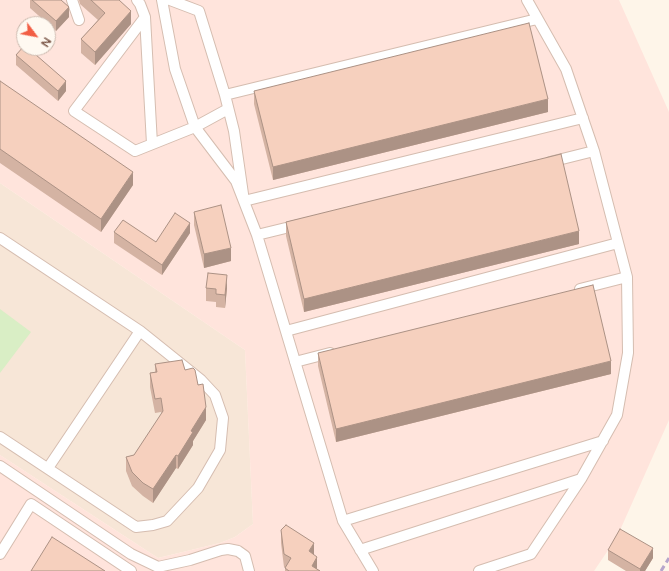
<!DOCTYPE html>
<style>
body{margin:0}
#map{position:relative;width:669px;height:571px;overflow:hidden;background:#fef5e9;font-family:"Varela Round",sans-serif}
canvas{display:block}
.north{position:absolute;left:16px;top:16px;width:40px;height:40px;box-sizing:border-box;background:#fff9f1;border:1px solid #cbb9ae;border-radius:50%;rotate:122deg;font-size:11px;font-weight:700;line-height:16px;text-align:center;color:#7c5849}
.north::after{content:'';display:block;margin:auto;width:14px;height:18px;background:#f25e44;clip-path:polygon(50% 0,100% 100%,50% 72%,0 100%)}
</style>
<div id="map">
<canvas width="669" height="571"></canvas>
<div class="north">N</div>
</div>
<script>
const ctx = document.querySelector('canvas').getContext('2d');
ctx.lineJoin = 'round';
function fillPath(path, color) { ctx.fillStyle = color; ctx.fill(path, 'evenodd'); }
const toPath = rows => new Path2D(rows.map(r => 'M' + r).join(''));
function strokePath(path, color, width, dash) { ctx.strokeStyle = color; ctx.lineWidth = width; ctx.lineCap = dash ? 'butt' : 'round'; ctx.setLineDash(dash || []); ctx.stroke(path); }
fillPath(toPath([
 [0,183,245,350,253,524,235,537,220,543,158,558,0,455]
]), '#f7e6d7');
fillPath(toPath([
 [0,0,619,0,669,112,669,420,617,537,594,571,0,571,0,455,158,558,220,543,235,537,253,524,245,350,0,183],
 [24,24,48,24,48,48,24,48]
]), '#ffe4dc');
fillPath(toPath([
 [0,309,31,332,0,373]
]), '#d9eec5');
const minor = toPath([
 [72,0,79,20],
 [137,0,140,4,145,17,152,144],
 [162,0,175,69,195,127,236,181,257,235,343,521,373,571],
 [170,0,199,11,225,95,234,131,244,201,583,118],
 [145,17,74,111,135,151,195,127,228,109],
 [225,95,537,19],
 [550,162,594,151],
 [257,235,298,225],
 [0,238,140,331,201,380,215,395,223,418,220,450,198,488,167,521,153,525,136,527,0,437],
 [580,289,627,277],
 [286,331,618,243],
 [295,362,330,353],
 [0,466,131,554,158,567,190,560,221,550,228,549,238,551,245,556,249,571],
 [48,468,140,331],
 [343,521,603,441],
 [360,550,581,479],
 [0,554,31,504,131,571],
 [479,571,531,554,581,479,617,415,628,353,627,277,594,151,566,69,527,0]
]);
strokePath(minor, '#d5bdb0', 12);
strokePath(minor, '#fff', 10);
strokePath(toPath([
 [661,571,669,558]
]), '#b6a5cb', 3, [6, 4]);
fillPath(toPath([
 [30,0,61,0,69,17,56,31,30,8],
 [79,0,119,0,131,24,95,65,81,53,81,39,98,20,80,4],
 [16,55,66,91,58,101,16,65],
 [0,81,133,185,101,232,0,163],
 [254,91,548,112,273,180,254,104],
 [194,212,231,261,204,268,194,225],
 [286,222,579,244,304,312,286,236],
 [114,232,156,242,190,233,162,275,114,243],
 [206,288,227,288,225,308,216,307,216,302,206,301],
 [318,353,611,374,336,442,318,366],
 [155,364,185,370,198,385,206,420,193,441,193,445,178,469,176,468,153,503,143,496,132,486,126,471,126,457,134,455,162,414,161,412,155,413,150,387,150,373,155,372],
 [281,530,314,555,317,569,320,571,285,571,285,568,284,567,281,543],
 [608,550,653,558,645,571,626,571,608,560]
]), '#d4b3a3');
fillPath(toPath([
 [69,7,69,17,56,31,56,21],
 [131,11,131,24,95,65,95,52],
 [66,81,66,91,58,101,58,91],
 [548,99,548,112,273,180,273,167],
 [133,172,133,185,101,232,101,219],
 [190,223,190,233,162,275,162,265],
 [579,231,579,244,304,312,304,299],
 [231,248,231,261,204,268,204,254],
 [227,275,227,288,225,308,225,295],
 [611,361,611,374,336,442,336,429],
 [206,407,206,420,193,441,193,445,178,469,178,456,191,431],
 [176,455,176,468,153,503,153,489],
 [314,543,314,556,309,551],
 [653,548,653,558,645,571,640,571,640,569],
 [317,557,317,570,312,566]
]), '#ac9285');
const building = toPath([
 [32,0,61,0,69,7,56,21,32,0],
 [91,0,119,0,131,11,95,52,81,39,105,13,91,0],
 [529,23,548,99,273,167,254,91,529,23],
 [24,46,24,48,28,48,66,81,58,91,16,55,24,46],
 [0,81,133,172,101,219,0,149,0,81],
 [561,154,579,231,304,299,286,222,561,154],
 [221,205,231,248,204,254,194,212,221,205],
 [175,213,190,223,162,265,114,232,123,220,156,242,175,213],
 [208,273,227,275,225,295,216,294,216,289,206,288,208,273],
 [593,285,611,361,336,429,318,353,593,285],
 [182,360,185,370,193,368,195,370,198,385,203,384,206,407,191,431,193,432,178,456,176,455,153,489,143,483,132,472,126,457,134,455,163,411,161,398,155,399,150,373,157,372,155,364,182,360],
 [286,525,314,543,309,551,317,557,312,566,320,571,289,571,285,568,291,558,284,554,281,530,286,525],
 [620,529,653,548,640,569,608,550,620,529],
 [52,537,105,571,31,571,52,537]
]);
fillPath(building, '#f6d0be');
strokePath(building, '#ac9285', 1);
</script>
